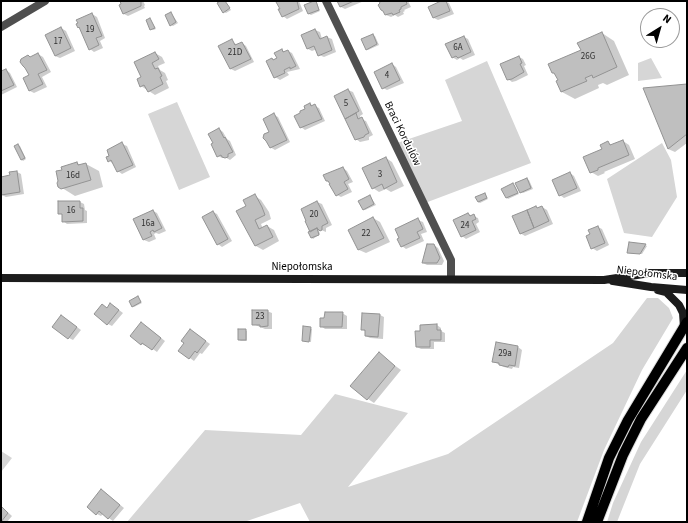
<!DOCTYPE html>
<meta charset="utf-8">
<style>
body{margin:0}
#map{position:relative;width:688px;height:523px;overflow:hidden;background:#fff;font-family:"Source Sans 3",sans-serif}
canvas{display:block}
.frame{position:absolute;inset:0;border:2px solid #000;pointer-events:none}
.north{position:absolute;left:640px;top:8px;width:40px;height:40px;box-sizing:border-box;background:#fff;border:1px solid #999;border-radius:50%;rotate:37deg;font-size:11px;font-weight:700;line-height:16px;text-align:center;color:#000}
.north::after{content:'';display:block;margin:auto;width:14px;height:18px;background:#000;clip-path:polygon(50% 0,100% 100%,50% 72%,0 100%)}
</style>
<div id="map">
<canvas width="688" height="523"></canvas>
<div class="frame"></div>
<div class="north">N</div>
</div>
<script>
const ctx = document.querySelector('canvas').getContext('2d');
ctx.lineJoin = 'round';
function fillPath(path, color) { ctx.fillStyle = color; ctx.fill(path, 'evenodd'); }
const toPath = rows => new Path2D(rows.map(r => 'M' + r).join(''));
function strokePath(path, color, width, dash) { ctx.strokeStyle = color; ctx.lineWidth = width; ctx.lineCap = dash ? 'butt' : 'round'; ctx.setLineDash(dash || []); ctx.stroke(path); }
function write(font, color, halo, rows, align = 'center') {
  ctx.font = font + ' "Source Sans 3",sans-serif'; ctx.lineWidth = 3; ctx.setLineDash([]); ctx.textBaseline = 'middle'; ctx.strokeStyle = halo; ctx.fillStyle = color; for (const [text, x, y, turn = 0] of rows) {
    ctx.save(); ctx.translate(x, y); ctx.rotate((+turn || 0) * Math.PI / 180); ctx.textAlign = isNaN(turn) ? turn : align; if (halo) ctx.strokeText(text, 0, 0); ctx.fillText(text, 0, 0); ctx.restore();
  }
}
fillPath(toPath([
 [651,58,662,78,638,81,638,63],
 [487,61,531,163,425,203,397,143,462,121,445,80],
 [177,102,210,177,179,190,148,114],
 [662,143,671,160,677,197,652,237,624,233,607,179],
 [647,298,658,298,669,308,673,318,642,370,604,450,577,522,310,522,300,503,244,522,127,522,205,430,301,435,335,394,408,413,348,487,448,454,613,343],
 [687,370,687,390,640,464,617,522,607,522,613,503,641,442],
 [1,451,12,458,1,472]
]), '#d6d6d6');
fillPath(toPath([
 [121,1,143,1,145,5,144,6,145,8,128,16,124,14,120,6,122,4],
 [222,1,225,1,231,10,226,13,224,12],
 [280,1,299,1,303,11,287,19,283,16],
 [315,1,317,3,320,11,311,15,309,14,306,5],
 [338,1,364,1,345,9,341,7],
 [380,1,408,1,411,7,404,10,405,11,403,12,404,14,398,17,395,15,391,17,386,15],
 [444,1,449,3,454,14,438,20,434,18],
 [171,13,178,23,173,26,171,25],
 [92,14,97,17,105,38,100,41,103,48,94,52,90,49,81,29,78,27],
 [150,19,156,29,153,30,151,29],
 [61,28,66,31,75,51,60,58,55,56],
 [315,30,320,32,322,39,327,37,332,39,336,52,324,57,319,55,317,49,312,51,308,49,302,36],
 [602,33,614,41,629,75,607,85,603,83,598,85,599,88,575,99,562,92,559,81,556,74,553,73,582,51],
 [373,35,375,36,379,45,368,50,366,49],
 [464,37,468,39,475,55,463,60,460,58,457,60,452,57],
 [232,41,237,45,242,43,246,46,254,62,235,71,231,69,220,47],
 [282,50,285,52,288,51,292,53,300,69,287,72,289,75,280,80,275,77,267,61,278,58],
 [155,53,162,57,165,63,158,66,160,70,165,73,168,80,166,81,169,88,155,95,141,86,142,77],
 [38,54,43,57,51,72,42,77,47,87,34,93,30,91,24,78,30,75,30,58],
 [519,57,523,59,526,65,524,66,528,75,516,81,512,82,508,79],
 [392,64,396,67,404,83,387,90,383,88],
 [6,70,10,73,17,87,1,95,1,72],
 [687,85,687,143,675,152,668,149,644,89],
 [348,90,353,92,363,114,360,116,361,119,366,121,373,135,369,137,369,140,360,142,356,139,335,96],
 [310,104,319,108,325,121,305,130,301,127],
 [274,115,278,117,290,142,275,150,270,147,271,132],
 [219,129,223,132,227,139,230,141,236,155,230,160,225,157,222,158,218,156],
 [623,141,629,145,635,159,604,172,605,173,598,176,591,172,608,143,612,145],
 [122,144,127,146,136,167,122,174,118,171,114,164,109,161],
 [18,145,20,146,26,159,23,161,21,159],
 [386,158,392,162,404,186,391,192,386,189,379,192,373,188],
 [77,163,81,165,86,164,99,171,103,187,75,196,59,186,63,170],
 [343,168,347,171,353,182,348,184,352,192,341,197,337,195,331,183,327,181],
 [17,172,21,174,24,194,6,197,2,195,1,178,11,176],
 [570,173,574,176,581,191,564,198,560,195],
 [527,179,529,180,533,189,523,193,521,192],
 [513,184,515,186,519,194,508,199,507,198],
 [485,194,488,199,480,203,478,202],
 [255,196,261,200,269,212,271,219,261,224,263,229,267,226,274,230,279,241,263,250,256,246,248,207],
 [370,196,376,205,365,210,364,209],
 [59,202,80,202,84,204,85,210,87,211,87,223,67,224,63,221,63,215,59,213],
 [317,202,322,204,332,225,326,228,326,232,321,230,319,231,320,234,313,239,312,238,308,221,302,209],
 [536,207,539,209,542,207,547,210,553,224,525,236,520,233],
 [153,211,157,213,166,231,159,234,156,233,154,234,156,239,149,242,144,240,135,220],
 [213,212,217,214,232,241,222,247,218,244],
 [468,214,478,218,479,222,476,224,480,232,466,239,462,236],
 [373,218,380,222,390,242,366,253,359,250],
 [418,220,423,222,427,232,421,234,424,241,406,249,402,246],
 [598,227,602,229,609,245,597,251,592,248,591,235],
 [629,243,645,245,647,246,642,254,630,253],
 [434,245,438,248,444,261,442,265,427,265,423,263],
 [138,298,142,303,134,307,132,306],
 [115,307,123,313,112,326,108,324,108,309],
 [267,311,272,313,272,329,265,329,253,324],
 [342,313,347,316,347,329,325,329,321,326,325,319],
 [380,315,384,317,383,339,370,338,366,336,366,332,362,329],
 [66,319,81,330,73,340,69,338],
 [437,325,441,328,441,331,445,333,445,342,434,342,434,349,421,349,417,347,421,332],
 [146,326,165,341,157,352,147,345,146,346,142,344],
 [310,328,312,329,311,342,305,341],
 [245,330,247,331,247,341,241,341,239,340],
 [195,333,210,344,202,354,200,353,194,361,180,351],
 [518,347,522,350,519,368,513,367,512,369,504,367,494,362],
 [379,354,401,370,374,403,368,399],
 [102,490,124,508,113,521,103,514,101,516,97,514],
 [1,506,12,516,7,522,1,522]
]), '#0003');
const building = toPath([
 [120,1,141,1,141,6,123,14,119,5,121,4,120,1],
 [220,1,225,1,230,8,223,13,217,3,220,1],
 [278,1,297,1,299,9,282,17,278,9,280,9,276,2,278,1],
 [314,1,316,1,319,10,308,14,304,5,314,1],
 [337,1,354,1,340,7,337,1],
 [379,1,406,1,407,4,401,7,401,9,399,10,400,12,393,15,392,13,385,15,383,11,381,10,378,5,380,3,379,1],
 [441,1,446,1,450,11,433,18,428,7,441,1],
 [171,12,176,22,170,26,165,15,171,12],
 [92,13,102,36,96,38,99,45,89,50,79,27,78,28,76,24,78,23,76,20,92,13],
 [150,18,155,28,150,30,146,20,150,18],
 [61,27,71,48,55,56,45,35,61,27],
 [315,29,320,39,327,36,332,50,318,56,314,46,307,49,301,35,315,29],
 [602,32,617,67,593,78,592,75,585,78,587,81,561,92,556,81,558,80,554,73,552,73,548,64,581,50,577,43,602,32],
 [373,34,377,44,366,50,361,39,373,34],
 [464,36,471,52,458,58,456,56,452,58,445,44,464,36],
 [232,39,235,45,242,42,251,59,230,69,218,46,232,39],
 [282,49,283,52,288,50,296,66,290,69,290,67,284,70,285,73,274,78,266,61,272,58,273,60,277,58,274,53,282,49],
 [155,52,159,59,152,63,155,69,158,68,162,76,160,77,163,84,148,92,144,85,140,87,137,79,141,77,134,62,155,52],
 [38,53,47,70,38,74,43,84,29,91,23,78,29,75,25,68,23,66,20,62,21,59,28,55,30,57,38,53],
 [519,56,522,63,520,64,524,72,512,79,507,80,500,64,519,56],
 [392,63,400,80,382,89,374,72,392,63],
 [6,69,14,85,1,91,1,71,6,69],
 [687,84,687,134,668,149,643,88,687,84],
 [348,89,359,111,345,119,334,96,348,89],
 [310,103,311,106,315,104,322,119,300,128,294,116,300,113,300,111,305,109,304,106,310,103],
 [274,113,287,140,270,148,266,141,263,138,264,134,269,132,263,119,274,113],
 [356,113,358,119,362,117,369,133,365,135,364,137,355,140,345,119,356,113],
 [219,128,224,138,225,137,233,152,228,154,228,157,225,158,222,157,221,155,217,157,211,144,213,143,208,134,219,128],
 [623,140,629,155,598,168,598,170,590,173,583,157,602,149,600,145,608,141,610,145,623,140],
 [122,142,133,165,117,172,111,160,108,162,106,157,109,156,107,150,122,142],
 [18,144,25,158,21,160,14,146,18,144],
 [386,157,397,182,384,189,382,184,372,189,362,168,386,157],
 [77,162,78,165,86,163,91,180,61,189,58,187,57,183,58,181,56,171,62,170,61,167,77,162],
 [343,167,349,179,344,182,348,189,336,196,329,184,330,184,328,181,326,181,323,175,343,167],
 [17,171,20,192,1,195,1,177,10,175,9,172,17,171],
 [570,172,577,188,559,196,552,180,570,172],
 [527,178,531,188,520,193,515,183,527,178],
 [513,183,518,193,506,198,501,189,513,183],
 [485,193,487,198,478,202,475,197,485,193],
 [255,194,262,207,265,215,255,220,259,229,267,225,273,237,255,246,236,211,246,206,243,200,255,194],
 [370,195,374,204,363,210,358,201,370,195],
 [58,201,80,201,80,208,83,208,83,221,62,222,62,214,58,214,58,201],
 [317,201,328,223,322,226,322,230,320,231,317,228,310,232,305,221,306,221,301,209,317,201],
 [536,206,537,208,542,206,549,221,534,228,527,210,536,206],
 [153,210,162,228,154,232,153,230,150,232,152,236,143,240,133,219,153,210],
 [527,210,534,228,520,234,512,216,527,210],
 [213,211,228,239,217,245,202,217,213,211],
 [468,213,470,216,474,214,476,219,472,221,476,230,461,237,453,220,468,213],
 [373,217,384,238,358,250,348,230,373,217],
 [418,218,423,229,417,232,420,238,401,247,397,239,399,238,395,229,418,218],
 [598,226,605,243,591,249,586,236,590,234,588,230,598,226],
 [317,228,319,235,311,238,308,232,317,228],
 [629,242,646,244,640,254,627,253,629,242],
 [427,244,434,244,440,258,437,263,422,263,427,244],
 [138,296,141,302,132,307,129,301,138,296],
 [110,303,119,310,107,325,94,314,102,304,107,308,110,303],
 [252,310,268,310,268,326,260,327,260,325,252,325,252,310],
 [325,312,343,312,342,327,320,327,320,318,324,318,325,312],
 [362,313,380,314,378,337,365,336,365,330,361,330,362,313],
 [61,315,77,327,68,339,52,327,61,315],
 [141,322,161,338,152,350,142,343,141,345,130,336,141,322],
 [437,324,437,330,441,330,441,340,430,340,430,347,416,347,415,331,420,331,420,325,437,324],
 [303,326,311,327,309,342,302,341,303,326],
 [190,329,206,341,197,353,195,351,189,359,178,351,184,343,181,341,190,329],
 [238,329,246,329,246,340,238,340,238,329],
 [496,342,518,346,515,366,509,365,508,367,499,365,499,363,492,362,496,342],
 [379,352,395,366,367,400,350,386,379,352],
 [101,489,120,505,108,519,99,511,96,515,87,507,101,489],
 [1,506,8,513,1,522,1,506]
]);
fillPath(building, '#bfbfbf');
strokePath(building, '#939393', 1);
const primary = toPath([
 [587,522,609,458,628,420,687,322],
 [597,522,623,455,641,419,687,348]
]);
strokePath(primary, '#dbdbdb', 12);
strokePath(toPath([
 [326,1,451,260,451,279],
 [1,27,45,1]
]), '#4f4f4f', 8);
strokePath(toPath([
 [1,278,604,280,650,273,687,273],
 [613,281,651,287,687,290],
 [658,290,666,292,679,305,683,313,684,327]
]), '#1c1c1c', 8);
strokePath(primary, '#000', 10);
write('9px', '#303030', null, [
 ["19",90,30],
 ["17",58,42],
 ["6A",458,48],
 ["21D",235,53],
 ["26G",588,57],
 ["4",387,76],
 ["5",346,104],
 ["3",380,175],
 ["16d",73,176],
 ["16",71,211],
 ["20",314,215],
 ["16a",148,224],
 ["24",465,226],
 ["22",366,234],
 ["23",260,317],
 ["29a",505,354]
]);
write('11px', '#000', '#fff', [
 ["Braci Kordulów",402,134,64],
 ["Niepołomska",302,268],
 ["Niepołomska",647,274,7]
]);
</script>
